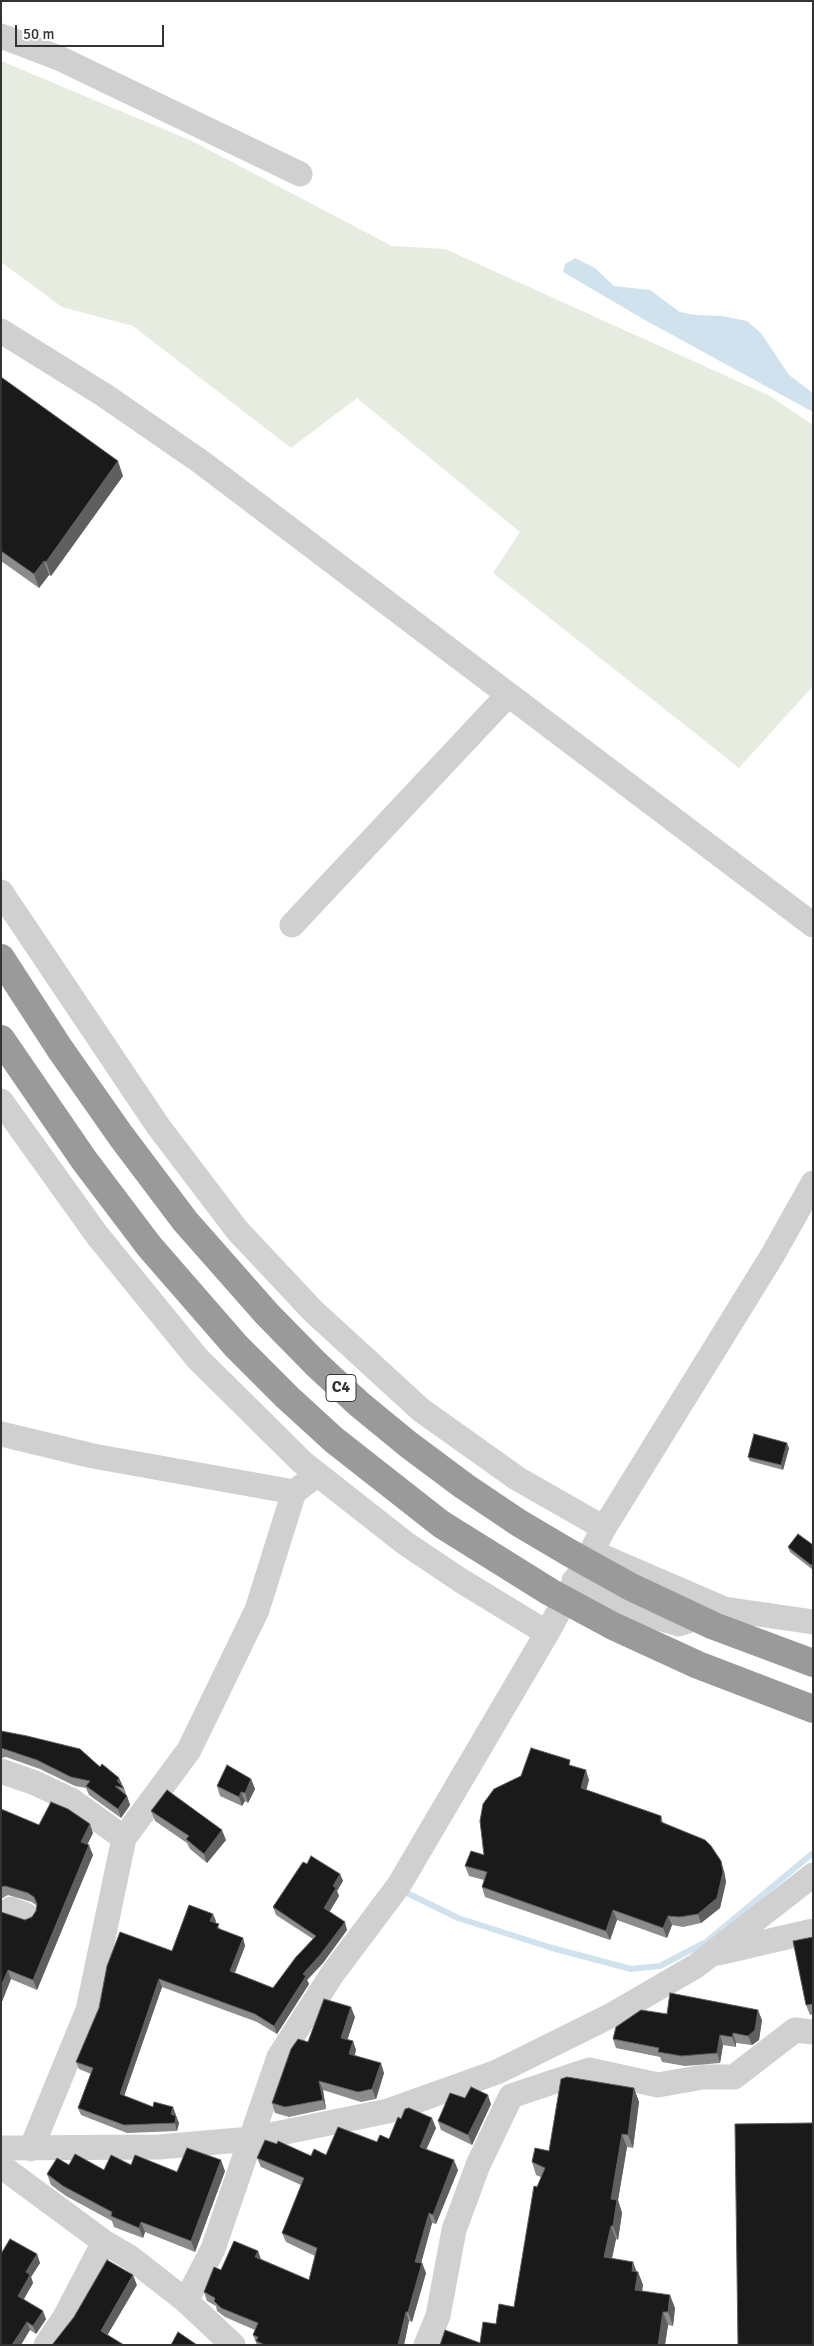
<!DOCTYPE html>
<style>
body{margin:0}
#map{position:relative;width:814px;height:2346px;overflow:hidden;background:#fff;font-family:Signika,sans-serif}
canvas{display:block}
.frame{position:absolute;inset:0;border:2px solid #333;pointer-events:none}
.scale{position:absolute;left:15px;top:25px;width:149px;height:22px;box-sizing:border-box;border:2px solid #333;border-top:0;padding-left:6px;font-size:15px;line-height:18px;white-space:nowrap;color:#333;-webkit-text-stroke:4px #fff;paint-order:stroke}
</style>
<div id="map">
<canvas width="814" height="2346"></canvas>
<div class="frame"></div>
<div class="scale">50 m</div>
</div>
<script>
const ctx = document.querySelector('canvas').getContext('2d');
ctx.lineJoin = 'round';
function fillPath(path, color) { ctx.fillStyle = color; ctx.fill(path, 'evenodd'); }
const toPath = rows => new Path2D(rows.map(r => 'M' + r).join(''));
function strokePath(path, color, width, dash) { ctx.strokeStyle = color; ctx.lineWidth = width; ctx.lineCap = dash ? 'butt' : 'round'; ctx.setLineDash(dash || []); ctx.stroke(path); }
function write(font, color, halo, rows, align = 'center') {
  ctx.font = font + ' Signika,sans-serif'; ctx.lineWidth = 5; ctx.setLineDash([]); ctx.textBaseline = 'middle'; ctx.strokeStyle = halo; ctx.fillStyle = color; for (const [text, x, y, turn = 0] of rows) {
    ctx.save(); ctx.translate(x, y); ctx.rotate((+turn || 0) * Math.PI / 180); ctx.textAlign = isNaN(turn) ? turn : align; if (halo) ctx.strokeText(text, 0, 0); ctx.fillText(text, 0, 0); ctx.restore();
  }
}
fillPath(toPath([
 [1,61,192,141,392,246,445,249,768,395,813,425,813,686,739,768,493,573,520,532,357,398,291,448,133,326,62,307,1,262]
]), '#e6ecdf');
fillPath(toPath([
 [575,258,595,268,614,286,650,290,680,312,695,315,722,316,747,321,761,333,789,375,813,393,813,412,645,320,563,272,565,264]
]), '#cfe2ee');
strokePath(toPath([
 [409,1894,458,1918,552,1948,631,1969,660,1966,706,1942,813,1853]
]), '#cfe2ee', 6);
strokePath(toPath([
 [1,36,59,58,300,174],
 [1,331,104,395,201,462,813,925],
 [1,892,158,1126,237,1230,313,1311,421,1410,518,1479,604,1528],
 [292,925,508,695],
 [1,1101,97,1235,197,1358,302,1462,405,1543,460,1580,547,1633],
 [1,1434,93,1456,294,1492],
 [592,1552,724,1609,813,1622],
 [574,1581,629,1609,679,1624,705,1615],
 [1,1771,35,1783,71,1800,124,1838],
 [11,1909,26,1915],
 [718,1953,813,1931],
 [1,2148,159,2147,251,2139,388,2111,497,2072,610,2016,696,1966,813,1875],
 [31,2149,88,2010,124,1838,189,1750,257,1610,294,1492,317,1475],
 [1,2166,104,2242,131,2258,186,2301,233,2345],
 [186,2301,213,2249,279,2057,333,1973,399,1885,547,1633,604,1528,772,1256,813,1183],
 [46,2345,65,2317,104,2242],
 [426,2345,438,2316,454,2230,478,2165,511,2096,589,2070,658,2085,703,2077,734,2077,795,2030,813,2032]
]), '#d0d0d0', 25);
strokePath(toPath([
 [1,958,60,1049,121,1136,185,1221,267,1314,316,1364,359,1404,409,1445,464,1486,519,1523,568,1552,631,1587,714,1626,813,1663],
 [1,1039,84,1160,149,1246,236,1346,287,1397,334,1440,441,1524,550,1592,613,1626,698,1665,813,1709]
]), '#9a9a9a', 28);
fillPath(toPath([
 [1,377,123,476,51,576,49,575,39,588,1,561],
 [789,1448,783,1470,750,1461,748,1457],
 [813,1545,813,1570,790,1552,788,1547],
 [1,1731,100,1767,119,1778,124,1788,130,1805,121,1818,89,1795,86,1788,75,1786,40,1769,6,1757,1,1758],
 [572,1766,589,1780,586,1790,661,1816,663,1823,724,1871,726,1882,720,1908,701,1923,683,1927,672,1925,667,1938,617,1920,610,1940,485,1897,482,1887,484,1880,469,1876,465,1866,484,1855],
 [251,1779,255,1789,248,1803,245,1801,242,1806,220,1796,217,1786],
 [1,1809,39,1825,93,1833,87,1845,93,1855,37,1990,11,1979,1,2004,2,1913,25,1920,32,1917,36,1911,37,1906,32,1902,8,1895,1,1899],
 [151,1811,226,1840,207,1863,190,1849,187,1843,155,1821],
 [307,1864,340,1874,343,1881,337,1891,339,1896,329,1912,347,1930,323,1963,307,1980,309,1984,277,2034,257,2022,162,1987,124,2096,153,2107,173,2107,175,2116,176,2116,179,2123,177,2131,127,2133,81,2115,78,2108,91,2074,79,2069,76,2062,172,1951,216,1921,215,1922,221,1930,243,1938,245,1946,235,1973,273,1988,313,1939,276,1915,273,1907],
 [813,1937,813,2014,810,2015,806,2005],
 [667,2014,762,2020,759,2040,752,2045,736,2043,736,2047,723,2045,720,2063,685,2066,662,2062,660,2057,616,2048,613,2039],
 [355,2017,347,2039,353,2041,356,2050,355,2055,384,2073,376,2099,361,2102,323,2090,326,2109,289,2117,275,2113,272,2103,308,2042],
 [634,2088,639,2102,633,2148,627,2147,618,2200,622,2213,618,2240,616,2239,612,2259,638,2272,643,2285,642,2291,675,2308,673,2326,668,2325,665,2345,440,2345,480,2343,496,2324,514,2307,541,2177,536,2175,532,2162,549,2151],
 [465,2098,491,2104,472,2145,441,2130,438,2121],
 [401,2119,436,2128,426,2149,458,2170,436,2224,432,2223,421,2263,422,2263,426,2273,412,2322,409,2321,404,2345,257,2345,253,2335,255,2330,225,2317,217,2311,216,2306,207,2301,204,2292,221,2270,258,2251,261,2259,309,2280,315,2256,286,2242,282,2233,301,2185,261,2167,257,2158,326,2155,389,2139],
 [69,2165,104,2170,131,2165,177,2172,225,2171,195,2252,145,2232,143,2238,114,2227,112,2221,66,2196,51,2185,47,2174],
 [37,2254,40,2263,31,2277,33,2283,24,2299,46,2319,36,2334,30,2330,1,2345]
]), '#8c8c8c');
fillPath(toPath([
 [118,461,123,476,51,576,46,562],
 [44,561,49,575,39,588,34,574],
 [787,1443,789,1448,783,1470,781,1465],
 [586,1770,589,1780,584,1798,581,1788],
 [119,1778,123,1787,117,1781],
 [251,1779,255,1789,248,1803,245,1793],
 [241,1792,245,1801,242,1806,239,1797],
 [127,1796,130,1805,121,1818,118,1809],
 [90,1824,93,1833,84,1851,81,1842],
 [222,1830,226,1840,207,1863,204,1854],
 [89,1845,93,1855,37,1990,33,1980],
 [721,1861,724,1871,726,1882,720,1908,701,1923,698,1914],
 [340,1874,343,1881,337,1891,339,1896,327,1916,324,1908,333,1886],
 [613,1910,617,1920,610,1940,606,1931],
 [213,1914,216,1921,213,1928,210,1921],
 [668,1916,672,1925,667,1938,663,1928],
 [345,1922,347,1930,323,1963,307,1980,309,1984,277,2034,274,2026,303,1974],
 [243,1938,245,1946,232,1979,230,1971],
 [8,1970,11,1979,1,2004,1,1986],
 [159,1979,162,1987,122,2102,120,2094],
 [351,2007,355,2017,345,2047,341,2038],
 [758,2010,762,2020,759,2040,752,2045,748,2036],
 [733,2033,736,2043,736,2047,732,2037],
 [720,2035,723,2045,720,2063,717,2053],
 [353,2041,356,2050,352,2063,349,2054],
 [381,2063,384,2073,376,2099,372,2089],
 [319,2081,323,2090,326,2109,323,2100],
 [634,2088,639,2102,633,2148,628,2135],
 [488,2095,491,2104,472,2145,468,2135],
 [173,2107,176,2115,174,2122,171,2114],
 [176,2116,179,2123,177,2131,175,2123],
 [432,2118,436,2128,423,2157,420,2147],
 [622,2134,627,2147,618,2200,622,2213,618,2240,613,2226,611,2199],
 [221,2160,225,2171,195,2252,191,2241],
 [454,2160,458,2170,436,2224,433,2215],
 [429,2213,432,2223,419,2271,415,2262],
 [141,2222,145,2232,143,2238,139,2228],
 [611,2226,616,2239,609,2271,604,2257],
 [258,2251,261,2260,255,2257],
 [37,2254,40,2263,31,2277,33,2283,21,2304,18,2296,26,2272],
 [633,2262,638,2275,638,2272,643,2285,640,2304,635,2290,632,2271],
 [422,2263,426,2273,412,2322,408,2312],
 [133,2275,137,2285,104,2341,101,2331],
 [670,2295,675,2308,673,2326,668,2312],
 [43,2311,46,2319,36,2334,33,2326],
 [406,2312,409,2321,404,2345,398,2345],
 [663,2312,668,2325,665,2345,658,2345],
 [27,2322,30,2330,21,2345,12,2345]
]), '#5f5f5f');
const building = toPath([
 [1,377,118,461,46,562,44,561,34,574,1,551,1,377],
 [754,1434,787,1443,781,1465,748,1457,754,1434],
 [798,1534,813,1545,813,1564,811,1565,788,1547,798,1534],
 [1,1731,27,1736,80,1749,100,1767,102,1764,119,1778,117,1781,124,1788,115,1786,127,1796,118,1809,86,1786,90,1781,71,1777,37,1760,1,1748,1,1731],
 [531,1748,570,1760,569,1765,586,1770,581,1788,661,1816,661,1822,705,1840,711,1846,721,1861,723,1872,717,1898,698,1914,680,1917,668,1916,663,1928,613,1910,606,1931,482,1887,487,1872,465,1866,471,1851,484,1855,480,1821,483,1804,494,1789,521,1776,531,1748],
 [227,1765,251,1779,245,1793,241,1792,239,1797,217,1786,227,1765],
 [167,1790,222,1830,204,1854,186,1839,189,1836,151,1811,167,1790],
 [51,1802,68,1809,90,1824,81,1842,89,1845,33,1980,8,1970,1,1986,1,1912,25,1920,32,1917,36,1911,37,1904,34,1897,28,1893,5,1886,1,1887,1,1809,39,1825,51,1802],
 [311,1856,340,1874,333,1886,336,1888,324,1908,345,1922,320,1955,303,1974,306,1976,274,2026,255,2014,159,1979,120,2094,153,2107,154,2102,173,2107,171,2114,176,2116,175,2123,124,2125,78,2108,93,2068,76,2062,99,2008,107,1966,120,1932,172,1951,189,1905,213,1914,210,1921,219,1924,217,1928,243,1938,230,1971,273,1988,296,1957,316,1936,273,1907,303,1862,307,1864,311,1856],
 [813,1937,813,2004,806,2005,793,1941,813,1937],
 [670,1993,758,2010,755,2030,748,2036,733,2033,732,2037,720,2035,717,2053,682,2056,658,2052,659,2048,613,2039,616,2027,641,2010,667,2014,670,1993],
 [324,1999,351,2007,341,2038,353,2041,349,2054,381,2063,372,2089,358,2092,319,2081,323,2100,285,2107,272,2103,291,2049,298,2039,308,2042,324,1999],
 [567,2077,634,2088,628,2135,622,2134,611,2199,617,2200,613,2226,611,2226,604,2257,633,2262,632,2271,638,2272,635,2290,670,2295,668,2312,663,2312,658,2345,440,2345,445,2330,480,2343,483,2322,496,2324,499,2304,514,2307,534,2186,537,2187,545,2168,532,2162,535,2148,549,2151,561,2079,567,2077],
 [471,2087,488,2095,468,2135,438,2121,450,2093,465,2098,471,2087],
 [409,2108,432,2118,420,2147,454,2160,433,2215,429,2213,415,2262,422,2263,408,2312,406,2312,398,2345,265,2345,256,2341,258,2337,253,2335,258,2323,221,2308,214,2301,215,2298,204,2292,214,2267,221,2270,234,2241,258,2251,255,2257,309,2280,317,2248,282,2233,304,2178,257,2158,265,2140,277,2144,278,2141,311,2156,314,2149,326,2155,338,2127,377,2142,380,2135,389,2139,398,2117,401,2119,405,2109,409,2108],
 [813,2123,813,2345,738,2345,735,2124,813,2123],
 [187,2148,221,2160,191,2241,141,2222,139,2228,111,2216,112,2212,63,2186,47,2174,57,2158,69,2165,75,2154,104,2170,111,2155,131,2165,135,2155,177,2172,187,2148],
 [10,2239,37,2254,26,2272,30,2275,18,2296,43,2311,33,2326,27,2322,12,2345,1,2345,1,2254,10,2239],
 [107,2260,133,2275,101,2331,124,2345,52,2345,74,2317,107,2260],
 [178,2332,197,2345,171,2345,178,2332]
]);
fillPath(building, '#1a1a1a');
strokePath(building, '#5f5f5f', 1);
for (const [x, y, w] of [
 [341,1388,30]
]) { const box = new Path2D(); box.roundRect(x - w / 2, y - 13.5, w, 27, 4); ctx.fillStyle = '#fff'; ctx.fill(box); strokePath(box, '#333', 1); }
write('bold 16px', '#333', null, [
 ["C4",341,1388]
]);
</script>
